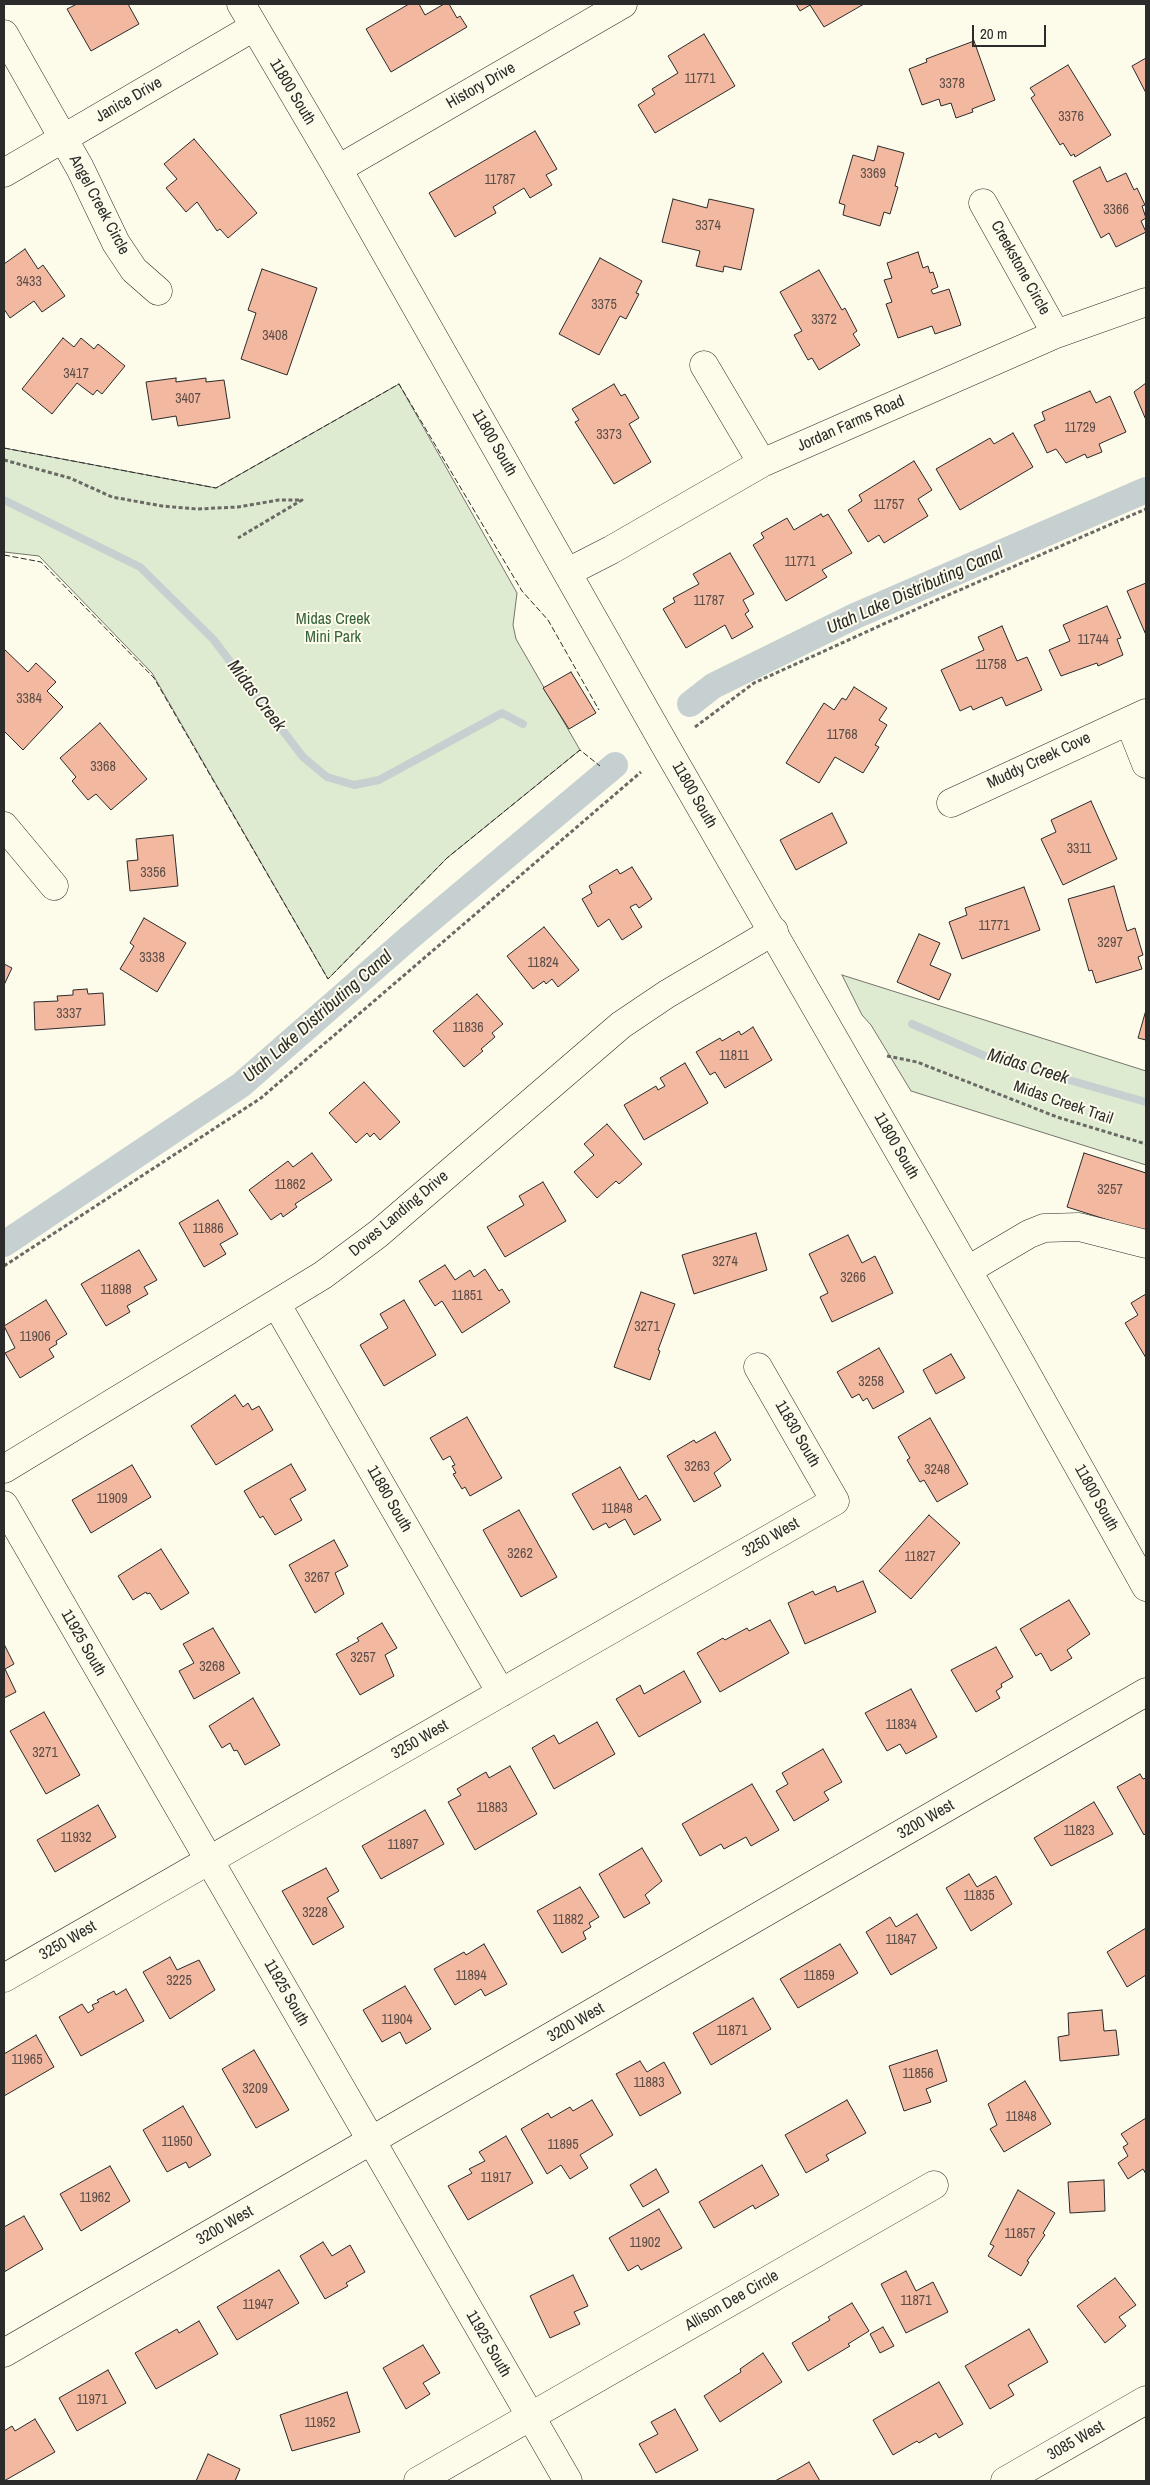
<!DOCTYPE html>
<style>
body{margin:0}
#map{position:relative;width:1150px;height:2485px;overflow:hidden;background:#fdfbea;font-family:"Archivo Narrow",sans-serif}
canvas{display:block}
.frame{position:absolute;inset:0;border:5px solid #2b2b2b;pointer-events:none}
.scale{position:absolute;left:972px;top:25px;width:74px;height:22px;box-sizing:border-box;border:2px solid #2b2b2b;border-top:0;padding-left:6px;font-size:15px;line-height:18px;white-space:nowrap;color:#2b2b2b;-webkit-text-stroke:4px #fdfbea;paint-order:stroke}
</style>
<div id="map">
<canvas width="1150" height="2485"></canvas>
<div class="frame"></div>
<div class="scale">20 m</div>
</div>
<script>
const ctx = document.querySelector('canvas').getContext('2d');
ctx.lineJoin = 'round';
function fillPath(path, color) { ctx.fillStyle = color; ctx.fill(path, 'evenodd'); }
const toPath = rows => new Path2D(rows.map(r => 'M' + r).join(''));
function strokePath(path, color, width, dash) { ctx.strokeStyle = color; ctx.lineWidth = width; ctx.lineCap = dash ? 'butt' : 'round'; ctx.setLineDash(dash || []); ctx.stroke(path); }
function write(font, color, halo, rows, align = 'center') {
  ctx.font = font + ' "Archivo Narrow",sans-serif'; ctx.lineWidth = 4; ctx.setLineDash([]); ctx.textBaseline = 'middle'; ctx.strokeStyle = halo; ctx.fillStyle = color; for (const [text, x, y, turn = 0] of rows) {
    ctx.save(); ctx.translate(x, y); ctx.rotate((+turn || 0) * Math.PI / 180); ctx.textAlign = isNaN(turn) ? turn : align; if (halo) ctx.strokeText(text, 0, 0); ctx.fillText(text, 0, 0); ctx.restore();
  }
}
const green = toPath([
 [399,384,517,593,513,625,516,639,580,750,447,858,328,979,152,673,39,556,4,552,4,448,216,488,399,384],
 [842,975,1146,1071,1146,1165,911,1091,871,1025,862,1015,842,975]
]);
fillPath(green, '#deebd1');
strokePath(green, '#74746e', 1);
strokePath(toPath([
 [4,500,140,567,213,639,303,757,327,777,354,785,379,780,502,713,523,724],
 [912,1024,985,1056,1146,1102]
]), '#c7d0d0', 8);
strokePath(toPath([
 [690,704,713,686,855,616,1146,490],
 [4,1244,241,1085,410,937,615,765]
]), '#c7d0d0', 26);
const building = toPath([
 [77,4,128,4,139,24,91,51,67,9,77,4],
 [409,4,419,4,425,15,444,4,449,4,457,18,460,16,467,27,391,72,366,29,409,4],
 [796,4,864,4,824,27,810,5,800,11,796,4],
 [704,34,735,86,655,133,638,105,655,94,652,89,678,73,668,56,704,34],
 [974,41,995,100,972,109,973,112,956,118,951,103,941,106,939,99,922,105,909,69,927,62,926,59,974,41],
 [1146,58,1146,93,1132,66,1146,58],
 [1068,65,1111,135,1075,157,1074,154,1071,156,1063,143,1060,145,1031,98,1035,95,1030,88,1068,65],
 [535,131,557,169,546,175,552,185,530,198,524,188,493,207,496,213,455,237,429,193,535,131],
 [194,139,257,213,228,238,220,229,217,231,197,202,186,212,166,188,177,179,164,164,194,139],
 [878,146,904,153,895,186,898,187,890,214,884,212,880,226,843,215,845,205,839,203,853,155,874,161,878,146],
 [1100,167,1107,182,1126,173,1134,190,1137,188,1145,205,1142,206,1146,218,1141,221,1146,232,1116,247,1109,233,1101,238,1073,181,1100,167],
 [673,199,707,208,709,199,754,209,741,270,724,266,723,272,696,266,700,251,662,242,673,199],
 [25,249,38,269,43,265,65,296,42,312,34,301,10,318,4,309,4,264,25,249],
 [918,252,923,268,928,266,930,273,933,272,938,287,931,290,933,294,949,289,961,325,935,334,932,326,898,338,886,304,892,302,884,280,892,278,887,263,918,252],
 [600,258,642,281,636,293,639,294,626,319,620,316,599,355,559,334,600,258],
 [262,269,317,288,287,375,241,359,256,313,248,310,262,269],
 [819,270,842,310,845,308,857,331,853,334,860,345,819,370,812,358,808,360,794,335,802,331,780,292,819,270],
 [63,338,74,347,81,338,94,349,98,344,125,366,102,394,97,390,93,395,77,383,52,414,22,389,63,338],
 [176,378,176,382,206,378,206,382,224,380,230,418,178,426,176,416,152,420,146,382,176,378],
 [1146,383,1146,420,1134,392,1146,383],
 [614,384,621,396,625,394,639,418,629,424,651,462,614,484,575,422,579,420,572,409,614,384],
 [1090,391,1096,403,1110,396,1126,432,1099,444,1102,452,1087,458,1085,454,1066,463,1056,449,1047,453,1034,425,1045,420,1042,412,1090,391],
 [1013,433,1033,467,960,510,936,469,990,438,994,444,1013,433],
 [914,461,932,490,918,499,928,516,884,543,879,535,868,542,848,510,862,501,859,495,914,461],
 [821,514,823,517,828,514,852,553,822,570,827,577,786,601,753,545,764,538,761,533,787,518,794,530,821,514],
 [730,553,754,594,743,600,749,611,745,614,753,627,732,639,725,625,686,648,663,609,675,602,673,598,699,584,693,574,730,553],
 [1146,583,1146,635,1127,591,1146,583],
 [1107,606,1121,638,1117,639,1123,655,1098,666,1097,663,1061,676,1049,650,1070,641,1063,625,1107,606],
 [1002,626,1017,661,1027,657,1042,690,1006,706,1002,697,973,710,971,706,960,711,941,670,984,650,978,637,1002,626],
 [4,649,28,672,36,663,56,682,47,691,63,707,23,750,4,731,4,649],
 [571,672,596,713,569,729,543,688,571,672],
 [854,687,887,708,879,720,887,725,875,745,879,747,863,773,835,757,819,783,786,763,824,703,834,710,842,698,846,700,854,687],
 [100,723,147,779,111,810,96,794,88,800,72,781,76,777,60,758,100,723],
 [1091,801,1117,859,1063,885,1041,839,1056,832,1051,820,1091,801],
 [832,813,847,843,796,870,780,840,832,813],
 [173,835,178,886,130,891,127,861,138,860,136,839,173,835],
 [632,867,652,899,639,908,636,904,630,907,642,927,622,940,609,919,598,927,582,899,592,893,589,886,617,869,620,874,632,867],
 [1114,886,1127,931,1135,928,1143,955,1138,957,1142,969,1096,983,1092,970,1089,971,1068,899,1114,886],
 [1024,887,1040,930,962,959,949,922,967,915,965,908,1024,887],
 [144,918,186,943,157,992,120,969,134,946,130,943,144,918],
 [544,927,579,970,558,987,552,979,546,984,544,981,533,989,507,956,544,927],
 [919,934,940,943,930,965,951,974,939,1000,897,982,919,934],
 [4,964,12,968,4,985,4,964],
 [87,989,88,994,103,993,105,1025,35,1030,34,1002,58,1001,57,996,73,995,73,990,87,989],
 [477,994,503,1024,492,1033,495,1037,481,1049,483,1051,464,1067,433,1031,477,994],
 [1146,1010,1146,1040,1138,1038,1146,1010],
 [753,1027,772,1060,725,1088,715,1072,710,1075,696,1052,720,1038,722,1041,739,1031,741,1035,753,1027],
 [685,1063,708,1103,644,1140,624,1105,656,1086,658,1090,665,1086,660,1078,685,1063],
 [364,1082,400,1122,380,1140,374,1133,370,1137,367,1133,356,1143,329,1113,364,1082],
 [607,1124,642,1164,619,1184,616,1181,597,1198,574,1172,594,1155,584,1144,607,1124],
 [312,1153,332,1180,295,1204,297,1207,283,1217,281,1213,271,1220,249,1190,288,1161,293,1167,312,1153],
 [1084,1153,1146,1173,1146,1232,1067,1207,1084,1153],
 [543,1182,566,1221,505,1257,487,1227,524,1205,519,1196,543,1182],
 [218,1200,238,1234,220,1244,226,1254,204,1267,179,1223,218,1200],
 [756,1233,767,1270,694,1294,682,1255,756,1233],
 [848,1235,862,1263,875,1256,893,1293,832,1322,820,1297,828,1293,809,1254,848,1235],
 [139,1250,157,1280,144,1287,148,1294,127,1306,130,1312,106,1326,81,1284,139,1250],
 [445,1265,455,1280,470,1270,474,1277,485,1269,499,1291,502,1289,510,1302,462,1333,442,1301,435,1306,419,1281,445,1265],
 [641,1292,675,1304,658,1350,660,1351,650,1380,614,1367,641,1292],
 [1146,1294,1146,1358,1125,1323,1138,1315,1131,1303,1146,1294],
 [46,1300,67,1334,56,1341,57,1344,49,1349,54,1357,20,1378,5,1353,15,1348,4,1326,46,1300],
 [404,1300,436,1355,384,1386,360,1345,388,1328,380,1314,404,1300],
 [879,1348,904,1392,873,1409,867,1398,863,1401,859,1394,852,1398,837,1372,879,1348],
 [951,1354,965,1378,936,1394,923,1370,951,1354],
 [235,1395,243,1407,248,1403,252,1410,259,1406,273,1430,216,1465,191,1426,235,1395],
 [467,1417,502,1478,470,1496,465,1487,462,1489,453,1474,456,1473,452,1466,455,1465,450,1456,443,1460,430,1438,467,1417],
 [930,1418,968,1484,937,1502,924,1480,920,1482,907,1460,910,1458,898,1437,930,1418],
 [715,1432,731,1460,714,1473,721,1486,694,1502,667,1456,694,1440,696,1443,715,1432],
 [291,1464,306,1490,290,1499,302,1520,275,1535,263,1516,260,1518,244,1491,291,1464],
 [132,1465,151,1497,91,1533,72,1500,132,1465],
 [620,1467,639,1500,646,1495,661,1520,634,1535,625,1519,609,1528,606,1523,593,1530,572,1494,620,1467],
 [519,1510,557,1577,521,1597,483,1530,519,1510],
 [929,1515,960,1543,911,1599,879,1571,929,1515],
 [334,1540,348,1566,335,1573,344,1594,315,1613,289,1565,334,1540],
 [161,1549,189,1593,161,1610,150,1593,147,1594,146,1592,133,1600,118,1576,161,1549],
 [863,1581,876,1612,805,1644,788,1603,813,1591,815,1595,835,1586,837,1592,863,1581],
 [1069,1600,1090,1634,1067,1650,1072,1658,1051,1671,1041,1653,1036,1656,1020,1629,1069,1600],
 [770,1620,789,1653,720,1692,697,1653,723,1638,725,1640,747,1628,749,1631,770,1620],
 [382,1623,397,1648,385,1655,394,1676,360,1695,336,1654,359,1641,357,1638,382,1623],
 [213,1628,240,1673,194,1699,179,1671,194,1663,183,1644,213,1628],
 [4,1644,14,1664,5,1669,16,1692,4,1698,4,1644],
 [996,1647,1013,1677,1001,1684,1002,1687,996,1691,1000,1698,976,1712,951,1670,996,1647],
 [684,1671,701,1702,639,1737,616,1699,640,1685,644,1694,684,1671],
 [911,1689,937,1737,906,1754,900,1744,887,1751,865,1713,911,1689],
 [253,1698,280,1745,245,1765,237,1750,234,1751,230,1743,222,1748,209,1726,253,1698],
 [44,1712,80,1775,46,1794,10,1731,44,1712],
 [597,1722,615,1754,554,1789,532,1748,554,1735,559,1744,597,1722],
 [823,1749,842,1782,824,1792,829,1800,794,1821,776,1791,788,1784,782,1773,823,1749],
 [510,1766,537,1814,475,1850,448,1802,461,1795,457,1789,486,1772,489,1778,510,1766],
 [1140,1774,1143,1779,1146,1778,1146,1833,1144,1835,1117,1787,1140,1774],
 [752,1784,779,1830,751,1846,746,1837,724,1849,721,1844,700,1856,682,1824,752,1784],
 [1094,1802,1113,1834,1051,1866,1034,1838,1094,1802],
 [98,1805,116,1837,55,1872,37,1840,98,1805],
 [425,1810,444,1844,381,1879,362,1846,425,1810],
 [642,1848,662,1881,645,1895,650,1903,624,1918,599,1874,642,1848],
 [326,1868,339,1891,327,1898,344,1927,313,1945,282,1891,326,1868],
 [969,1874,977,1887,996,1876,1012,1904,971,1931,946,1888,969,1874],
 [580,1887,599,1917,589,1923,591,1927,583,1932,586,1939,562,1953,537,1911,580,1887],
 [917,1914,937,1948,891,1975,866,1932,890,1917,896,1927,917,1914],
 [1146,1928,1146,1975,1127,1987,1107,1952,1146,1928],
 [484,1944,507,1984,485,1996,481,1989,455,2005,434,1969,464,1952,466,1955,484,1944],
 [840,1944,858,1973,798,2008,780,1979,840,1944],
 [170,1957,177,1970,199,1960,215,1990,170,2019,143,1972,170,1957],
 [405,1986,431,2029,406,2044,400,2032,382,2042,363,2010,405,1986],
 [126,1989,144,2021,81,2056,59,2017,82,2004,88,2013,94,2009,92,2005,99,2002,97,2000,114,1991,116,1995,126,1989],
 [753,1998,771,2029,711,2065,693,2033,753,1998],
 [1102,2010,1104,2031,1116,2030,1119,2055,1060,2061,1058,2037,1069,2035,1068,2013,1102,2010],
 [36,2035,54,2067,4,2096,4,2054,36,2035],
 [254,2050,289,2110,256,2128,222,2069,254,2050],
 [937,2050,947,2081,926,2089,931,2102,904,2111,889,2066,937,2050],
 [640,2061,647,2072,664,2062,681,2093,640,2116,616,2074,640,2061],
 [1025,2081,1051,2124,1004,2152,990,2129,997,2125,988,2104,1025,2081],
 [592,2100,613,2135,580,2155,588,2168,570,2179,561,2165,547,2174,521,2129,548,2113,551,2118,570,2107,573,2111,592,2100],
 [847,2100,866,2133,826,2155,829,2160,806,2173,785,2135,847,2100],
 [183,2106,211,2155,189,2168,186,2162,167,2172,143,2130,183,2106],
 [1146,2118,1146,2174,1143,2169,1128,2179,1118,2163,1128,2156,1123,2147,1128,2144,1121,2134,1146,2118],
 [506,2136,533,2183,468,2220,448,2186,472,2173,469,2169,485,2161,479,2152,506,2136],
 [762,2165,779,2195,755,2209,753,2205,714,2228,699,2202,762,2165],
 [110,2166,130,2201,81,2231,60,2194,110,2166],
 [656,2169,669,2192,643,2207,630,2185,656,2169],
 [1104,2180,1105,2211,1070,2213,1068,2182,1104,2180],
 [1018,2190,1055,2213,1043,2233,1045,2235,1027,2261,1029,2262,1021,2276,988,2256,994,2246,990,2244,1018,2190],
 [659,2209,682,2248,641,2270,638,2265,628,2271,609,2238,659,2209],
 [24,2216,43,2249,4,2272,4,2227,24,2216],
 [323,2242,332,2256,350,2245,365,2272,346,2283,348,2286,325,2299,300,2256,323,2242],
 [279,2270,299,2303,237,2340,217,2307,279,2270],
 [906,2271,916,2291,933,2282,948,2312,906,2333,881,2284,906,2271],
 [573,2275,588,2306,574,2312,580,2324,550,2338,530,2296,573,2275],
 [1115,2278,1136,2305,1119,2317,1126,2326,1105,2343,1077,2306,1115,2278],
 [852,2303,869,2331,848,2344,850,2346,808,2371,792,2343,830,2320,828,2317,852,2303],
 [199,2321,218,2354,156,2389,135,2353,177,2329,179,2333,199,2321],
 [883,2327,894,2346,880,2353,870,2334,883,2327],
 [1029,2329,1048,2362,1008,2385,1014,2395,990,2409,965,2366,1029,2329],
 [423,2345,440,2373,423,2383,430,2394,406,2409,383,2368,423,2345],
 [763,2353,782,2382,720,2422,704,2396,741,2372,740,2369,763,2353],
 [108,2370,126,2403,77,2431,59,2398,108,2370],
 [939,2382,963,2424,939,2438,936,2433,919,2443,917,2441,893,2455,873,2420,939,2382],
 [347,2392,360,2432,292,2451,280,2415,347,2392],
 [675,2409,698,2450,656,2473,639,2444,658,2434,651,2422,675,2409],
 [35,2419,55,2452,4,2481,4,2431,12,2426,15,2431,35,2419],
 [208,2454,240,2469,235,2481,196,2481,208,2454],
 [809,2462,820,2481,775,2481,797,2469,809,2462]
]);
fillPath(building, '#f2b8a0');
strokePath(building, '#2b2b2b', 1);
const minor = toPath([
 [4,34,80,168,116,243,134,270,158,291],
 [338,169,623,4],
 [4,173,254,27],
 [983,203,1056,334],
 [704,365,762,463],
 [568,572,611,550,762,463,1056,334,1146,302],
 [1129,721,1146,764],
 [951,803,1146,713],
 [4,826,54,886],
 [968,1270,1029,1234,1044,1228,1079,1227,1146,1244],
 [277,1305,501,1693],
 [4,1469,323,1275,378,1234,621,1025,667,994,774,931],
 [4,1505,568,2481],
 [4,1978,835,1501,758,1367],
 [4,2353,1146,1692],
 [418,2481,934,2185],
 [1005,2481,1146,2400]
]);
const major = toPath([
 [241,4,338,169,666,747,1011,1346,1146,1587]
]);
strokePath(minor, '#2b2b2b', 29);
strokePath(major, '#2b2b2b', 29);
strokePath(toPath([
 [4,460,70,478,112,497,162,506,197,509,238,507,279,500,302,500,238,538],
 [695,727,754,683,932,602,1146,509],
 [887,1056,917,1062,1057,1117,1146,1144],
 [4,1266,261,1098,641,772]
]), '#6a6964', 3, [4, 2.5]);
strokePath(minor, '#fdfbea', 28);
strokePath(major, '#fdfbea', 28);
strokePath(toPath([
 [4,448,216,488,399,384,522,591,548,620,599,710],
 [4,555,41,562,154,678,328,979,447,858,580,750,600,766]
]), '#2b2b2b', 1, [6, 2.5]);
write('14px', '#5d4e48', null, [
 ["11771",700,79],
 ["3378",952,84],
 ["3376",1071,117],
 ["3369",873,174],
 ["11787",500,180],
 ["3366",1116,210],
 ["3374",708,226],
 ["3433",29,282],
 ["3375",604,305],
 ["3372",824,320],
 ["3408",275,336],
 ["3417",76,374],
 ["3407",188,399],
 ["11729",1080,428],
 ["3373",609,435],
 ["11757",889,505],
 ["11771",800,562],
 ["11787",709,601],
 ["11744",1093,640],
 ["11758",991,665],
 ["3384",29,699],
 ["11768",842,735],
 ["3368",103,767],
 ["3311",1079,849],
 ["3356",153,873],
 ["11771",994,926],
 ["3297",1110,943],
 ["3338",152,958],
 ["11824",543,963],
 ["3337",69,1014],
 ["11836",468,1028],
 ["11811",734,1056],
 ["11862",290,1185],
 ["3257",1110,1190],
 ["11886",208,1229],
 ["3274",725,1262],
 ["3266",853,1278],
 ["11898",116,1290],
 ["11851",467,1296],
 ["3271",647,1327],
 ["11906",35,1337],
 ["3258",871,1382],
 ["3263",697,1467],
 ["3248",937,1470],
 ["11909",112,1499],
 ["11848",617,1509],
 ["3262",520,1554],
 ["11827",920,1557],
 ["3267",317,1578],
 ["3257",363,1658],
 ["3268",212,1667],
 ["11834",901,1725],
 ["3271",45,1753],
 ["11883",492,1808],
 ["11823",1079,1831],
 ["11932",76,1838],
 ["11897",403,1845],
 ["11835",979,1896],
 ["3228",315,1913],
 ["11882",568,1920],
 ["11847",901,1940],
 ["11894",471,1976],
 ["11859",819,1976],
 ["3225",179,1981],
 ["11904",397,2020],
 ["11871",732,2031],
 ["11965",27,2060],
 ["11856",918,2074],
 ["11883",649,2083],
 ["3209",255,2089],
 ["11848",1021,2117],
 ["11950",177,2142],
 ["11895",563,2145],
 ["11917",496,2178],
 ["11962",95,2198],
 ["11857",1020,2234],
 ["11902",645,2243],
 ["11871",916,2301],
 ["11947",258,2305],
 ["11971",92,2400],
 ["11952",320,2423]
]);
write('16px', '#2b2b2b', '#fdfbea', [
 ["History Drive",481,86,-30],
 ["11800 South",292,92,59],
 ["Janice Drive",129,100,-30],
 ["Angel Creek Circle",99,205,62],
 ["Creekstone Circle",1020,268,61],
 ["Jordan Farms Road",851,424,-24],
 ["11800 South",494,443,60],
 ["Muddy Creek Cove",1039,761,-25],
 ["11800 South",694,795,60],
 ["Midas Creek Trail",1063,1103,19],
 ["11800 South",896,1146,60],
 ["Doves Landing Drive",399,1214,-40],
 ["11830 South",797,1434,60],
 ["11800 South",1096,1498,61],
 ["11880 South",389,1499,60],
 ["3250 West",771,1538,-30],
 ["11925 South",83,1643,60],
 ["3250 West",420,1740,-30],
 ["3200 West",926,1820,-30],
 ["3250 West",68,1941,-30],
 ["11925 South",286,1993,60],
 ["3200 West",576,2023,-30],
 ["3200 West",225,2226,-30],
 ["Allison Dee Circle",732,2301,-30],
 ["11925 South",488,2344,60],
 ["3085 West",1076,2441,-30]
]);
write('16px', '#34623c', '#fdfbea', [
 ["Midas Creek",333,620],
 ["Mini Park",333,638]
]);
write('italic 18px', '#2b2b2b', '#fdfbea', [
 ["Utah Lake Distributing Canal",915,591,-24],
 ["Midas Creek",256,696,53],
 ["Utah Lake Distributing Canal",318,1017,-41],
 ["Midas Creek",1028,1067,17]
]);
</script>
